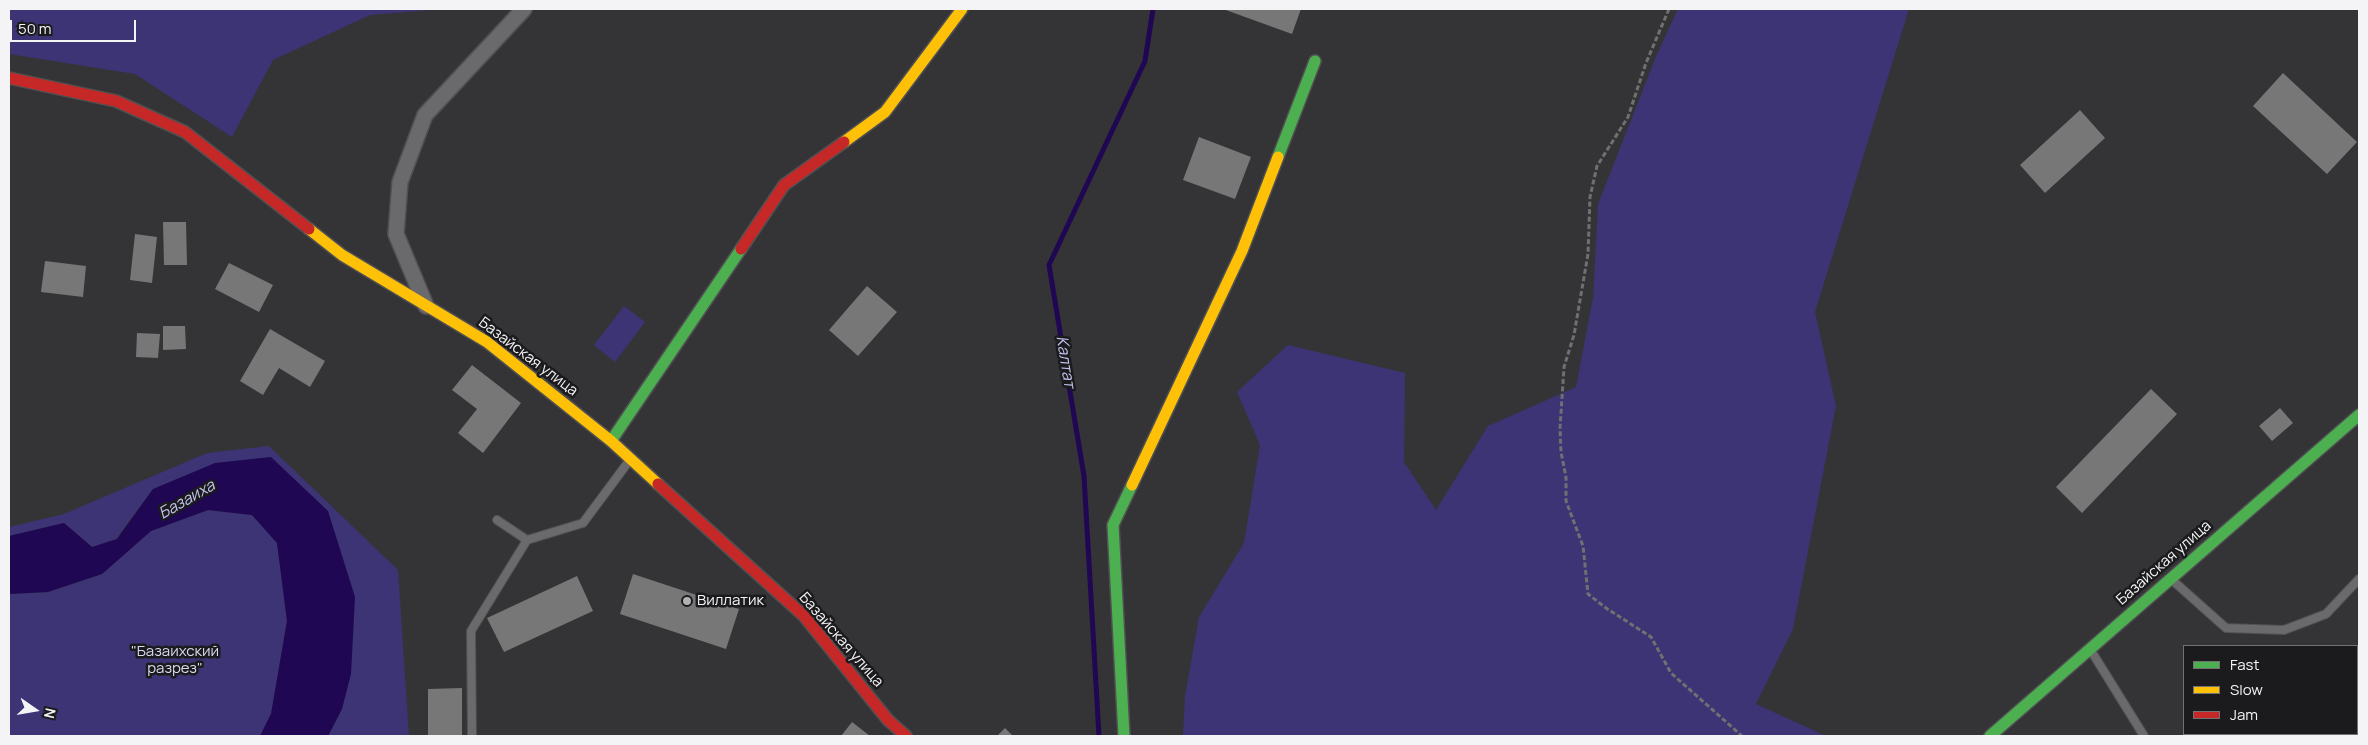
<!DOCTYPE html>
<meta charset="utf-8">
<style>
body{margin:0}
#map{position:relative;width:2368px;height:745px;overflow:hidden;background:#343436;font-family:Manrope,sans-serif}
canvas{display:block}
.frame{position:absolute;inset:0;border:10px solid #f4f4f7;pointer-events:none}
.legend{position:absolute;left:2183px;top:645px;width:175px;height:90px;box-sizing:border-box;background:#1b1b1d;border:1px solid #727274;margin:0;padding:6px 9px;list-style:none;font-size:15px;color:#f4f4f7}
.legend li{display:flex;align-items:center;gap:10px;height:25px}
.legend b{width:25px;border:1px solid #727274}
.north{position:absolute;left:10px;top:685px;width:50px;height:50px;-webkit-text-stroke:4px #1b1b1d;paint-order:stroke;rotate:103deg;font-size:14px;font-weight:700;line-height:20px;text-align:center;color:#f4f4f7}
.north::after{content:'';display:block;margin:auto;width:18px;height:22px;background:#f4f4f7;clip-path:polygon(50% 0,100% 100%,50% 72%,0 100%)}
.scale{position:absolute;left:10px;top:20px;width:126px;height:22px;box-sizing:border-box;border:2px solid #f4f4f7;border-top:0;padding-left:6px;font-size:15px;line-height:18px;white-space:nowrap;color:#f4f4f7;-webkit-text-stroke:4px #1b1b1d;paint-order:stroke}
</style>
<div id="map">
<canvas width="2368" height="745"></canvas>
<div class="frame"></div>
<ul class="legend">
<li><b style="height:6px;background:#4caf50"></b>Fast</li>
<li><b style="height:6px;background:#ffc107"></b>Slow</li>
<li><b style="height:6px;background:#c62828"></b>Jam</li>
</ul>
<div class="north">N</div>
<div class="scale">50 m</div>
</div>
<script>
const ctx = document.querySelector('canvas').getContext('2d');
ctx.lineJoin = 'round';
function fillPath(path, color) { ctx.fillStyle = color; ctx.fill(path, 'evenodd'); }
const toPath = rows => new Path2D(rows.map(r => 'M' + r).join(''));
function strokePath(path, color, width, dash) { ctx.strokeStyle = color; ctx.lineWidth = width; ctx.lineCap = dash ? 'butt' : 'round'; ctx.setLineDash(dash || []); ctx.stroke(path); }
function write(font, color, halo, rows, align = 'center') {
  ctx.font = font + ' Manrope,sans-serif'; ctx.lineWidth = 5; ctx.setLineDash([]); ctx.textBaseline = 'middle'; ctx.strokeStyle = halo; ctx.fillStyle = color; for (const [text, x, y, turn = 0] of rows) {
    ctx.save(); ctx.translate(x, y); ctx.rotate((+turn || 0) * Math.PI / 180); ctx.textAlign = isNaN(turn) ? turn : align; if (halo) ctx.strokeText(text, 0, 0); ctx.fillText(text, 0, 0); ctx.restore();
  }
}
fillPath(toPath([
 [9,9,441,9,370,15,273,60,232,137,135,74,9,54],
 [1678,9,1909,9,1815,312,1836,406,1793,629,1756,704,1826,736,1183,736,1185,696,1199,617,1244,543,1260,445,1237,392,1288,345,1405,373,1404,462,1436,510,1488,426,1576,387,1593,298,1598,204,1657,54],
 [624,306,645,322,615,362,594,345],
 [269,446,398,570,409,736,328,736,342,709,328,511,153,489,116,539,92,547,64,523,9,536,9,527,64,514,207,453],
 [208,510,252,515,277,543,287,621,271,714,260,736,9,736,9,594,48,592,102,574,151,531]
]), '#3c3474');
fillPath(toPath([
 [271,457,328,511,355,597,351,674,342,709,328,736,260,736,271,714,287,621,277,543,252,515,208,510,151,531,102,574,48,592,9,594,9,536,64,523,92,547,117,539,153,489,215,463]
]), '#1f0753');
strokePath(toPath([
 [1099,736,1084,476,1049,265,1145,61,1153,9]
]), '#1f0753', 5);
fillPath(toPath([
 [1223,9,1301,9,1292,34],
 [2283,73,2357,142,2327,174,2253,106],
 [2080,110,2105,138,2045,193,2020,165],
 [1199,137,1251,157,1235,199,1183,180],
 [163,222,186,222,187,265,164,265],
 [135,234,157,237,152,283,130,280],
 [45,261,86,266,83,297,41,292],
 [229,263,273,285,259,312,215,289],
 [867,286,897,312,858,356,829,330],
 [163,326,185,326,186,349,163,350],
 [270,329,325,361,310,387,279,368,263,395,240,381],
 [137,333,160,334,158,358,136,357],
 [472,365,521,403,483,453,458,433,477,409,452,390],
 [2151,389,2177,414,2082,513,2056,487],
 [2280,408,2293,423,2272,441,2259,426],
 [633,574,739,609,726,649,620,614],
 [577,576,593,611,504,652,487,618],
 [462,688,462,736,428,736,428,689],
 [852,722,870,736,841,736],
 [1005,728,1013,736,997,736]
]), '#777778');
const lane = toPath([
 [497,520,527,540],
 [2171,579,2226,628,2284,630,2326,614,2359,579],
 [2090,649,2144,736],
 [472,736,471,631,527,540,583,523,629,461]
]);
const street = toPath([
 [426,306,396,234,400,182,425,115,524,9]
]);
const fast = toPath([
 [1278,157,1315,61],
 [611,441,741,249],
 [1124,736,1113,525,1132,485],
 [1990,736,2359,415]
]);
const slow = toPath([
 [844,142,885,112,962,9],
 [309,229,342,255,487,342,611,441,658,484],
 [1132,485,1242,251,1278,157]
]);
const jam = toPath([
 [9,78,116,101,185,132,309,229],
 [741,249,784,185,844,142],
 [658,484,804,616,888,720,906,736]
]);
strokePath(lane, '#505052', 10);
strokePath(street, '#505052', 18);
strokePath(fast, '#505052', 14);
strokePath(slow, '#505052', 14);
strokePath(jam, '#505052', 14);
strokePath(toPath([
 [1669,9,1646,63,1628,117,1597,166,1590,197,1588,254,1574,335,1564,367,1560,428,1561,452,1566,477,1566,501,1583,546,1588,594,1606,608,1651,637,1671,673,1742,736]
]), '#707072', 3, [5, 2.5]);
strokePath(lane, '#6a6a6c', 8);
strokePath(street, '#6a6a6c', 15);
strokePath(fast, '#4caf50', 11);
strokePath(slow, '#ffc107', 11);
strokePath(jam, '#c62828', 11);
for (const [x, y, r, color] of [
 [687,601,5,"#b1b1b3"]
]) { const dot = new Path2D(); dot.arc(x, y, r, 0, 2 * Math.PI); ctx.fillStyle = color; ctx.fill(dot); strokePath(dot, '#1b1b1d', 2); }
write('15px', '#f4f4f7', '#1b1b1d', [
 ["Базайская улица",528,357,37],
 ["Базайская улица",2164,563,-41],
 ["Базайская улица",841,640,49]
]);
write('15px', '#f4f4f7', '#1b1b1d', [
 ["Виллатик",697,601]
], 'left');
write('15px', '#d9daf1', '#1b1b1d', [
 ["\"Базаихский",175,652],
 ["разрез\"",175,669]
]);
write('italic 16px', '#c2c2f0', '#1b1b1d', [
 ["Калтат",1065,362,81],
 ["Базаиха",187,500,-30]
]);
</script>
